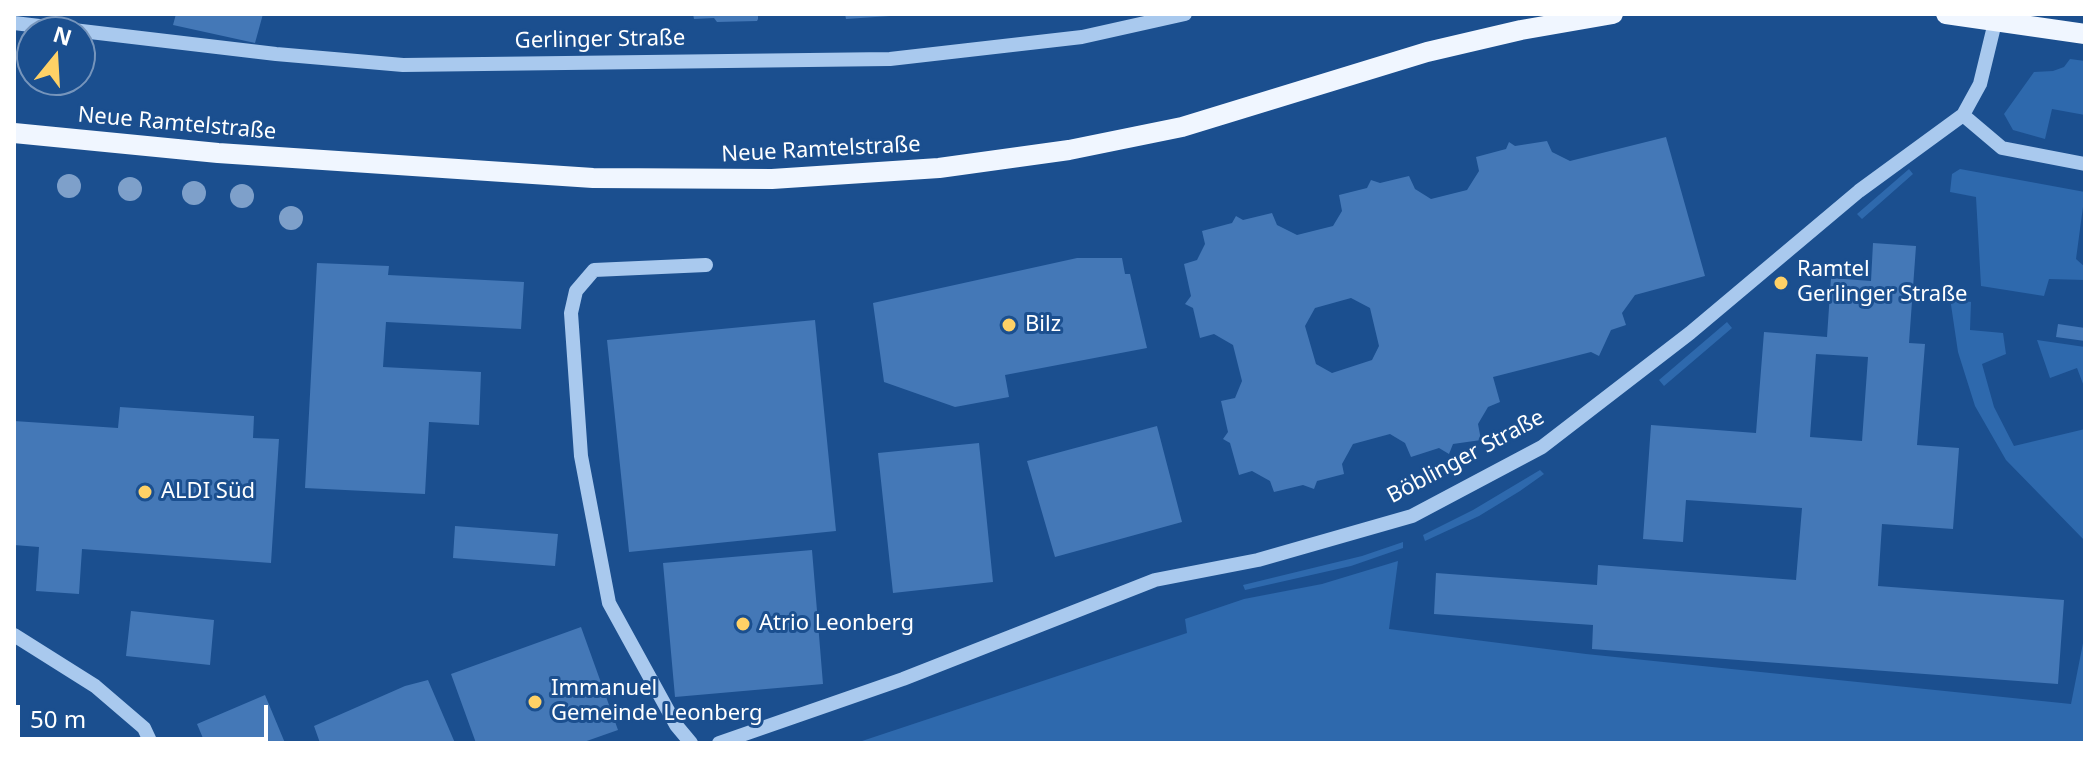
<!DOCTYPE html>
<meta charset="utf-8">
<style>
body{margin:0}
#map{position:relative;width:2099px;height:757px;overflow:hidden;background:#1b4f8f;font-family:"Noto Sans",sans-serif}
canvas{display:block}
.frame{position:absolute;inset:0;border:16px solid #fff;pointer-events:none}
.north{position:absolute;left:16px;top:16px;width:80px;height:80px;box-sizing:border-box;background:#1b4f8f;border:2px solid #7695bc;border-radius:50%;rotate:18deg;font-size:22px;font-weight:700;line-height:32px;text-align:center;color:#fff}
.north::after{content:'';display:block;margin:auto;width:28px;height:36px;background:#ffd166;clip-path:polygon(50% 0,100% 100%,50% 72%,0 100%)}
.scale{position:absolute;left:16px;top:705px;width:252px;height:36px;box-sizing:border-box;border:4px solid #fff;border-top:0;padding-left:10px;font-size:24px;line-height:28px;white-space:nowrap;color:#fff;-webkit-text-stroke:6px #1b4f8f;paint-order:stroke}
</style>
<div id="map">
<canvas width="2099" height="757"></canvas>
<div class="frame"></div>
<div class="north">N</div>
<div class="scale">50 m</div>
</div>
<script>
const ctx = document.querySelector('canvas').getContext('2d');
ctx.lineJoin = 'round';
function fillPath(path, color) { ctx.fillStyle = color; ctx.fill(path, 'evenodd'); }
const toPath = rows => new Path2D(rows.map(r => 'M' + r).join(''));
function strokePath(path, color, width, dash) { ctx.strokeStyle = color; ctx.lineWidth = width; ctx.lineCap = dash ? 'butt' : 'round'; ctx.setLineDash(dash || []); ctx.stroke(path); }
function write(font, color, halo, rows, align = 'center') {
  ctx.font = font + ' "Noto Sans",sans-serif'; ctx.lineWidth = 6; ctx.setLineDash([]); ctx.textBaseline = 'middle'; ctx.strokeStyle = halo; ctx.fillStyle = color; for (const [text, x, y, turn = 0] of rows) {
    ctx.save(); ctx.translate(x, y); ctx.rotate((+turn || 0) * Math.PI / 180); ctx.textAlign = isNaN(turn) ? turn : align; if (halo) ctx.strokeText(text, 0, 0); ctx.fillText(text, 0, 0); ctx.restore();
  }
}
fillPath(toPath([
 [2070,59,2085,61,2085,115,2052,109,2045,139,2013,130,2004,114,2034,72,2053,71,2064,67],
 [1909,169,1913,174,1862,219,1857,214],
 [1960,169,2085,192,2076,259,2085,267,2085,280,2049,279,2044,296,1981,286,1976,197,1950,192,1952,174],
 [1950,298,1971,302,1970,330,2003,333,2006,354,1982,364,1994,407,2014,446,2085,429,2085,541,2006,460,1975,406,1958,352],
 [1727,322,1732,328,1664,386,1659,380],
 [2037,340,2085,347,2085,389,2077,368,2050,378],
 [1540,470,1544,474,1520,491,1479,516,1425,541,1423,535,1473,510],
 [1403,542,1403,548,1351,566,1245,590,1243,585,1362,556],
 [1398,561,1389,629,1586,654,2071,704,2085,633,2085,743,856,743,1187,633,1185,619,1244,599,1322,584]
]), '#2e69ad');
fillPath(toPath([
 [176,14,263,14,255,43,173,25],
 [693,14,758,14,758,19,757,21,717,22,714,18,694,19],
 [845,14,890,14,890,16,846,19],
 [1666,137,1705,276,1635,295,1622,313,1626,325,1611,330,1599,356,1591,352,1493,377,1500,402,1488,407,1478,424,1481,440,1453,444,1449,454,1439,448,1411,457,1405,443,1390,434,1353,444,1342,464,1344,474,1317,481,1314,489,1303,485,1274,492,1270,481,1252,471,1239,475,1230,443,1223,439,1228,432,1221,401,1235,398,1242,381,1233,345,1214,334,1200,338,1193,308,1185,304,1191,296,1184,264,1197,260,1205,244,1202,231,1232,223,1236,216,1243,220,1272,213,1277,225,1297,235,1333,226,1342,211,1339,195,1367,188,1371,180,1380,183,1409,176,1415,189,1431,199,1467,190,1479,171,1476,157,1506,149,1509,142,1515,146,1547,141,1552,152,1570,161],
 [1351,298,1370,308,1379,346,1372,360,1332,373,1316,364,1305,326,1315,308],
 [1873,243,1916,246,1909,343,1925,344,1917,445,1959,448,1953,529,1882,524,1878,586,2064,600,2058,684,1592,649,1593,625,1434,614,1436,573,1597,585,1598,565,1796,580,1802,508,1686,500,1683,542,1643,539,1651,425,1756,433,1764,332,1827,337,1831,278,1871,281],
 [1816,354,1868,357,1862,441,1810,437],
 [1077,258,1122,258,1125,274,1130,274,1147,348,1005,375,1009,397,955,407,884,382,873,303],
 [317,263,389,266,388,275,524,282,521,329,386,322,383,367,481,372,479,425,429,422,425,494,305,488],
 [815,320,836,531,629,552,607,340],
 [2058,324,2085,328,2085,341,2056,337],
 [120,407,254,416,253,438,279,439,271,563,82,549,79,594,36,591,39,547,14,545,14,421,118,428],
 [1157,426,1182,522,1055,557,1027,461],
 [979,443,993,582,893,593,878,453],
 [455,526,558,534,555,566,453,558],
 [812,550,823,684,675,697,663,563],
 [131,611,214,620,210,665,126,656],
 [581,627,618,730,581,743,476,743,451,674],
 [428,680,455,743,320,743,314,726,405,686],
 [265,695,285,743,205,743,197,724]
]), '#4478b7');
strokePath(toPath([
 [14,23,276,54,403,65,890,59,1082,37,1185,14],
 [1963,115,2002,148,2085,164],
 [14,635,95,686,144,728,151,743],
 [691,743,676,725,609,603,581,456,571,313,576,291,594,270,706,265],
 [719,743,903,679,1155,580,1258,560,1412,516,1542,447,1690,333,1859,191,1963,115,1980,84,1997,14]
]), '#a9c9ee', 14);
strokePath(toPath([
 [1946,14,2085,34],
 [14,133,218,153,593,178,772,179,939,168,1069,150,1182,127,1427,52,1521,30,1613,14]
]), '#f0f6ff', 20);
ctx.fillStyle = '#7ea0ca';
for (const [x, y] of [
 [69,186],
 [130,189],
 [194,193],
 [242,196],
 [291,218]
]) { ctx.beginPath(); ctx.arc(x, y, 12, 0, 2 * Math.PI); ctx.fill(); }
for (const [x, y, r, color] of [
 [1781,283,8,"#ffd166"],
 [1009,325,8,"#ffd166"],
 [145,492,8,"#ffd166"],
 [743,624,8,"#ffd166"],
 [535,702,8,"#ffd166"]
]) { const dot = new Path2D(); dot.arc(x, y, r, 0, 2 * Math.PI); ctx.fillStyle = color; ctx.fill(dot); strokePath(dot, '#1b4f8f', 3); }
write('22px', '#fff', '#1b4f8f', [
 ["Gerlinger Straße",600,40,-1],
 ["Neue Ramtelstraße",177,124,5],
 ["Neue Ramtelstraße",821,150,-3],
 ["Böblinger Straße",1466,457,-28]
]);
write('22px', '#fff', '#1b4f8f', [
 ["Ramtel",1797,270],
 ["Gerlinger Straße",1797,295],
 ["Bilz",1025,325],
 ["ALDI Süd",161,492],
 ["Atrio Leonberg",759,624],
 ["Immanuel",551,689],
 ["Gemeinde Leonberg",551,714]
], 'left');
</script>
